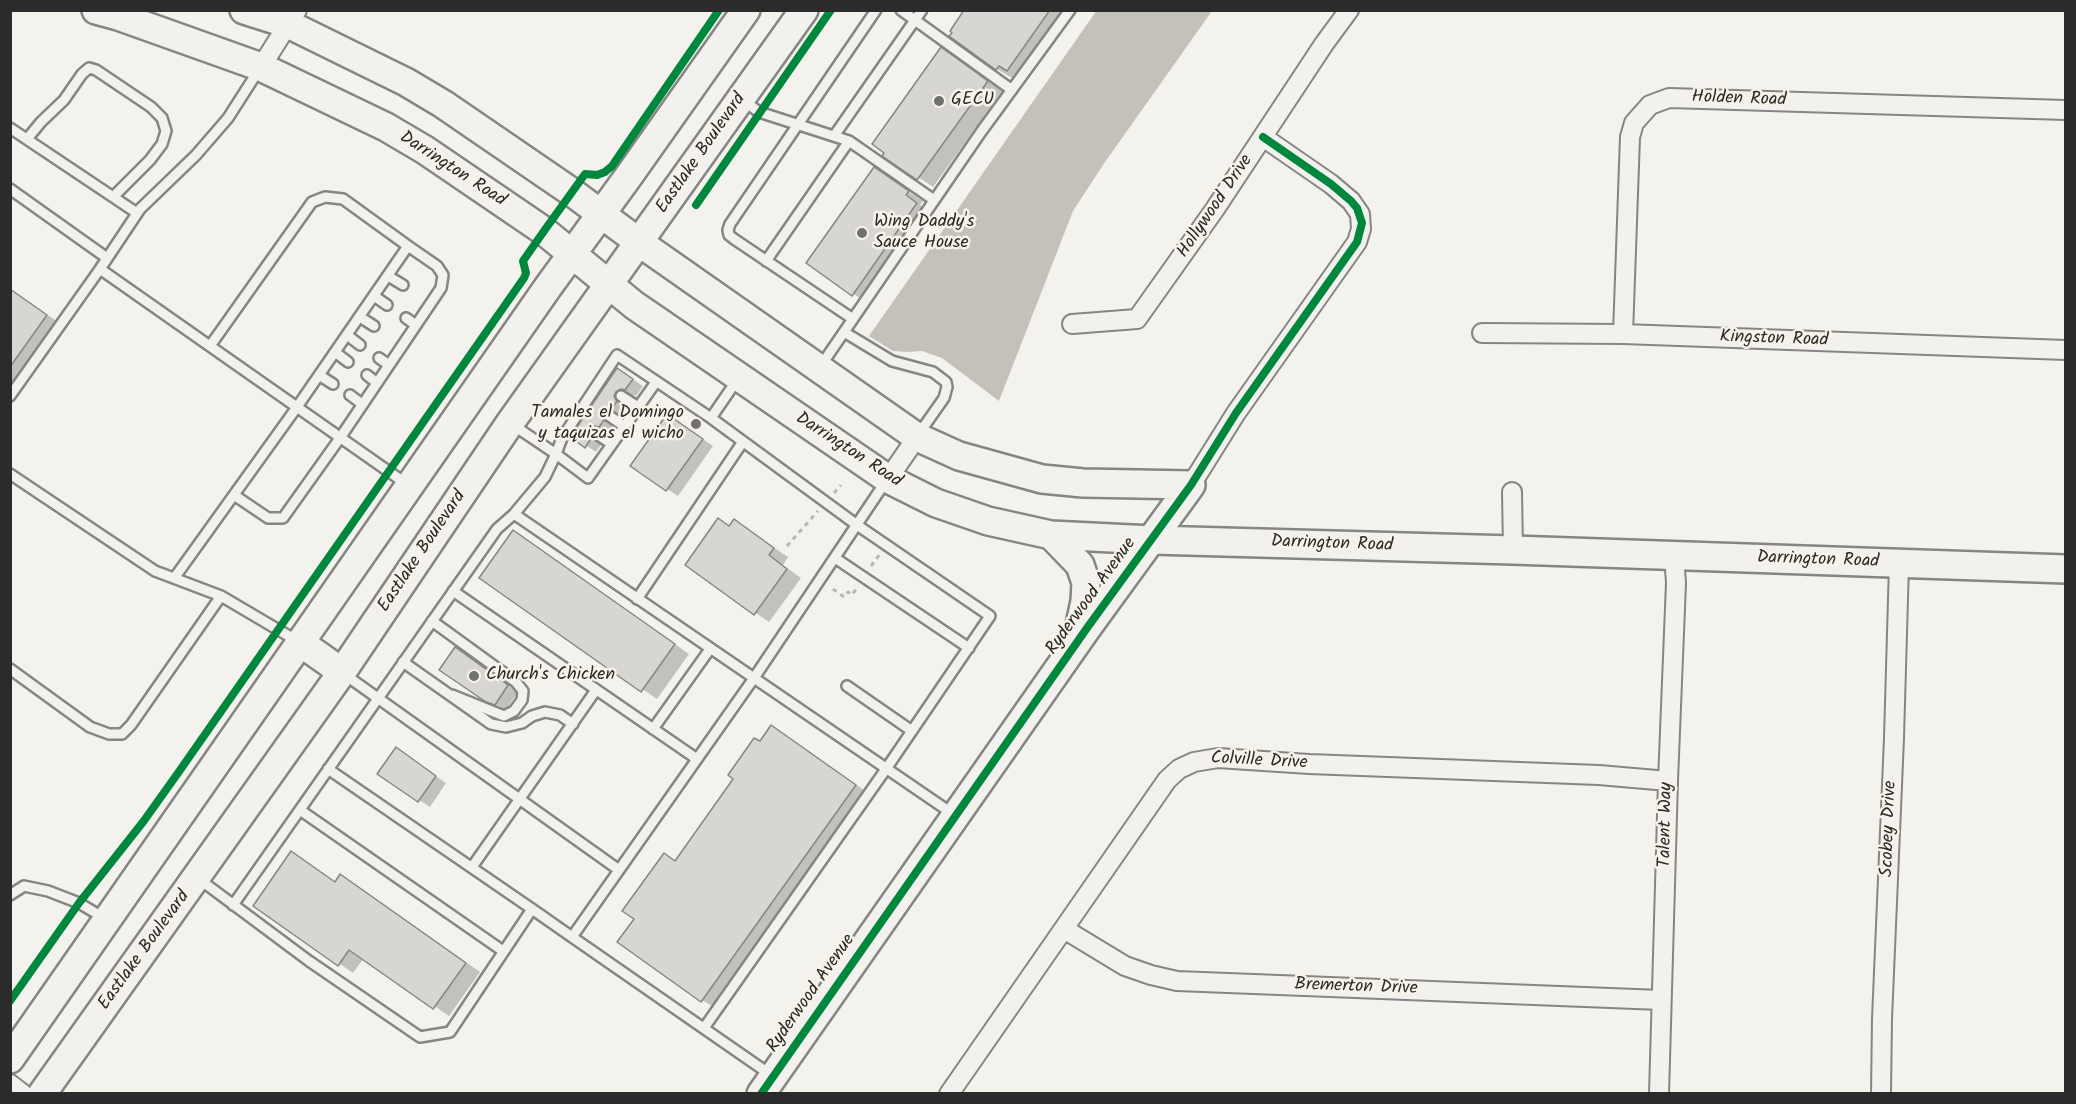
<!DOCTYPE html>
<style>
body{margin:0}
#map{position:relative;width:2076px;height:1104px;overflow:hidden;background:#f4f2ec;font-family:Kalam,sans-serif}
canvas{display:block}
.frame{position:absolute;inset:0;border:12px solid #2b2b2b;pointer-events:none}
</style>
<div id="map">
<canvas width="2076" height="1104"></canvas>
<div class="frame"></div>
</div>
<script>
const ctx = document.querySelector('canvas').getContext('2d');
ctx.lineJoin = 'round';
function fillPath(path, color) { ctx.fillStyle = color; ctx.fill(path, 'evenodd'); }
const toPath = rows => new Path2D(rows.map(r => 'M' + r).join(''));
function strokePath(path, color, width, dash) { ctx.strokeStyle = color; ctx.lineWidth = width; ctx.lineCap = dash ? 'butt' : 'round'; ctx.setLineDash(dash || []); ctx.stroke(path); }
function write(font, color, halo, rows, align = 'center') {
  ctx.font = font + ' Kalam,sans-serif'; ctx.lineWidth = 5; ctx.setLineDash([]); ctx.textBaseline = 'middle'; ctx.strokeStyle = halo; ctx.fillStyle = color; for (const [text, x, y, turn = 0] of rows) {
    ctx.save(); ctx.translate(x, y); ctx.rotate((+turn || 0) * Math.PI / 180); ctx.textAlign = isNaN(turn) ? turn : align; if (halo) ctx.strokeText(text, 0, 0); ctx.fillText(text, 0, 0); ctx.restore();
  }
}
fillPath(toPath([
 [1097,10,1212,11,1105,162,1073,211,999,401,942,358,922,351,907,352,893,351,869,336]
]), '#c4c1ba');
fillPath(toPath([
 [966,10,1071,10,1022,79,1014,74,1012,78,997,69,951,36],
 [942,49,1002,91,933,187,884,155],
 [874,169,923,201,920,205,931,212,867,303,808,263],
 [10,289,61,324,10,396],
 [628,376,643,386,636,396,633,395,627,398,625,403,627,408,623,415,620,414,614,417,612,422,614,427,610,433,607,432,601,435,599,440,601,445,596,452,573,437],
 [678,422,713,446,678,496,632,466],
 [734,521,788,557,783,565,801,578,769,622,687,565],
 [528,541,689,654,657,699,482,578],
 [466,655,518,692,506,710,487,700],
 [772,727,870,794,717,1009,702,1000,760,743],
 [396,749,446,783,430,807,379,774],
 [292,853,336,883,341,876,355,884,480,972,449,1016,364,958,353,973,255,906]
]), '#0003');
const building = toPath([
 [964,10,1050,10,1007,71,999,66,996,70,949,36,952,33,950,31,964,10],
 [941,47,988,81,917,180,882,156,884,153,872,144,941,47],
 [874,167,909,191,906,195,917,203,852,296,806,263,874,167],
 [10,289,47,315,10,367,10,289],
 [617,368,633,379,625,390,621,389,616,392,614,396,617,401,612,409,608,408,603,411,601,415,604,420,599,427,595,426,590,429,588,433,591,438,585,448,570,437,617,368],
 [667,414,703,439,666,491,630,466,667,414],
 [718,518,729,526,734,519,774,548,769,555,787,569,754,615,685,565,718,518],
 [513,530,675,644,641,692,479,578,513,530],
 [455,647,508,685,495,705,486,702,439,670,455,647],
 [771,725,856,785,701,1002,617,942,634,919,622,911,664,853,675,861,733,779,728,775,754,738,760,741,771,725],
 [396,747,436,776,418,802,377,774,396,747],
 [291,851,335,882,340,874,466,963,433,1009,349,950,338,966,253,906,291,851]
]);
fillPath(building, '#d7d6d2');
strokePath(building, '#858582', 1.5);
const lane = toPath([
 [901,10,1012,90],
 [260,68,228,118,196,155,140,209,100,269,408,485],
 [744,101,759,112,849,141,934,200],
 [10,128,137,213],
 [834,136,922,10],
 [27,139,41,122,64,100,82,74,89,68,96,70,151,107,162,118,166,131,162,144,150,160,113,197],
 [10,189,107,258],
 [766,261,849,141],
 [388,276,403,285],
 [374,296,387,305],
 [360,317,374,326],
 [406,318,416,325],
 [853,319,734,239,729,235,728,230,730,224,876,10],
 [844,332,892,361,933,372,946,382,947,387,944,398,918,435],
 [347,335,360,345],
 [335,352,348,362],
 [379,358,389,365],
 [820,367,981,132,1070,10],
 [319,375,333,384],
 [367,375,377,383],
 [350,395,362,404],
 [10,396,100,269],
 [621,396,638,407],
 [608,415,624,426],
 [513,425,556,454,562,438,617,355,711,418],
 [595,433,612,444],
 [10,474,155,571,221,596,299,642],
 [234,495,268,518,283,518,340,438,441,288,443,275,437,266,408,246],
 [514,514,953,814],
 [835,558,969,648],
 [175,577,297,407,408,246,343,199,325,197,312,202,210,346],
 [453,591,697,759],
 [637,599,742,443],
 [432,621,516,682,523,691,522,700,514,711,504,716,452,695],
 [403,662,491,724,506,727,522,723,532,716,545,712,560,715,573,724],
 [10,669,90,727,109,734,122,734,131,725,221,596],
 [344,674,619,870],
 [847,686,912,731],
 [653,729,710,649],
 [328,769,532,909],
 [300,810,503,951],
 [472,867,596,690],
 [199,879,309,961,420,1037,450,1032,532,909,572,937],
 [10,895,24,886,48,891,79,903,104,918],
 [233,905,497,529,514,514,545,477,556,454,588,478,656,382],
 [704,1028,886,769,990,616,857,525,711,418,737,380],
 [771,1075,572,937,754,678,886,481]
]);
const street = toPath([
 [261,67,297,10],
 [1072,324,1137,319,1215,209,1324,44,1349,10],
 [1482,333,1623,334,2066,350],
 [1623,334,1630,137,1634,123,1650,105,1669,98,2066,110],
 [888,479,917,437],
 [1191,485,1236,413,1357,242,1361,229,1360,214,1351,201,1331,184,1263,137],
 [1512,492,1513,550],
 [1064,929,1125,966,1151,975,1177,981,1661,1000],
 [10,1084,23,1094],
 [949,1094,1167,780,1179,769,1194,762,1218,758,1309,764,1599,775,1668,781],
 [1659,1094,1668,781,1676,583,1674,556],
 [1881,1094,1882,1019,1894,738,1899,564]
]);
const secondary = toPath([
 [96,10,118,16,261,67,386,127,425,150,544,231,634,305,888,479,936,503,988,521,1051,535,1152,540,1513,550,2066,569],
 [244,10,288,24,406,82,443,104,573,193,640,243,917,437,959,456,1042,479,1083,483,1191,485],
 [1051,535,1080,565,1086,583,1085,601,1078,634],
 [301,643,342,672],
 [10,1059,548,287,628,177,746,10],
 [42,1094,342,672,510,423,804,10],
 [761,1094,1087,628,1191,485]
]);
strokePath(lane, '#858582', 14);
strokePath(street, '#858582', 22);
strokePath(secondary, '#858582', 32);
strokePath(toPath([
 [834,493,841,485],
 [787,546,818,511],
 [871,566,880,554],
 [833,589,844,597,848,592,852,595,856,589]
]), '#b8b7b5', 3, [4.5, 4.5]);
strokePath(lane, '#f2f1ed', 9);
strokePath(street, '#f2f1ed', 18);
strokePath(secondary, '#f2f1ed', 27);
strokePath(toPath([
 [696,205,831,10],
 [10,1001,79,903,143,822,178,773,524,278,526,273,523,261,544,231,585,174,597,175,605,172,612,166,719,10],
 [761,1094,1087,628,1191,485,1236,413,1357,242,1362,223,1357,208,1351,201,1331,184,1263,137]
]), '#00873e', 8);
for (const [x, y, r, color] of [
 [939,101,6,"#71716f"],
 [862,233,6,"#71716f"],
 [696,424,6,"#71716f"],
 [474,676,6,"#71716f"]
]) { const dot = new Path2D(); dot.arc(x, y, r, 0, 2 * Math.PI); ctx.fillStyle = color; ctx.fill(dot); strokePath(dot, '#f7f3e8', 2); }
write('18px', '#2b2b2b', '#f7f3e8', [
 ["Holden Road",1739,100,2],
 ["Eastlake Boulevard",702,154,-55],
 ["Darrington Road",452,170,33],
 ["Hollywood Drive",1216,207,-56],
 ["Kingston Road",1774,340,2],
 ["Darrington Road",848,451,33],
 ["Darrington Road",1332,545,2],
 ["Eastlake Boulevard",423,552,-56],
 ["Darrington Road",1818,561,2],
 ["Ryderwood Avenue",1092,597,-54],
 ["Colville Drive",1259,762,3],
 ["Talent Way",1667,825,-89],
 ["Scobey Drive",1890,829,-88],
 ["Eastlake Boulevard",145,951,-54],
 ["Bremerton Drive",1356,988,2],
 ["Ryderwood Avenue",812,994,-55]
]);
write('18px', '#2b2b2b', '#f7f3e8', [
 ["GECU",951,101],
 ["Wing Daddy's",874,223],
 ["Sauce House",874,244],
 ["Tamales el Domingo",684,414,"right"],
 ["y taquizas el wicho",684,435,"right"],
 ["Church's Chicken",486,676]
], 'left');
</script>
